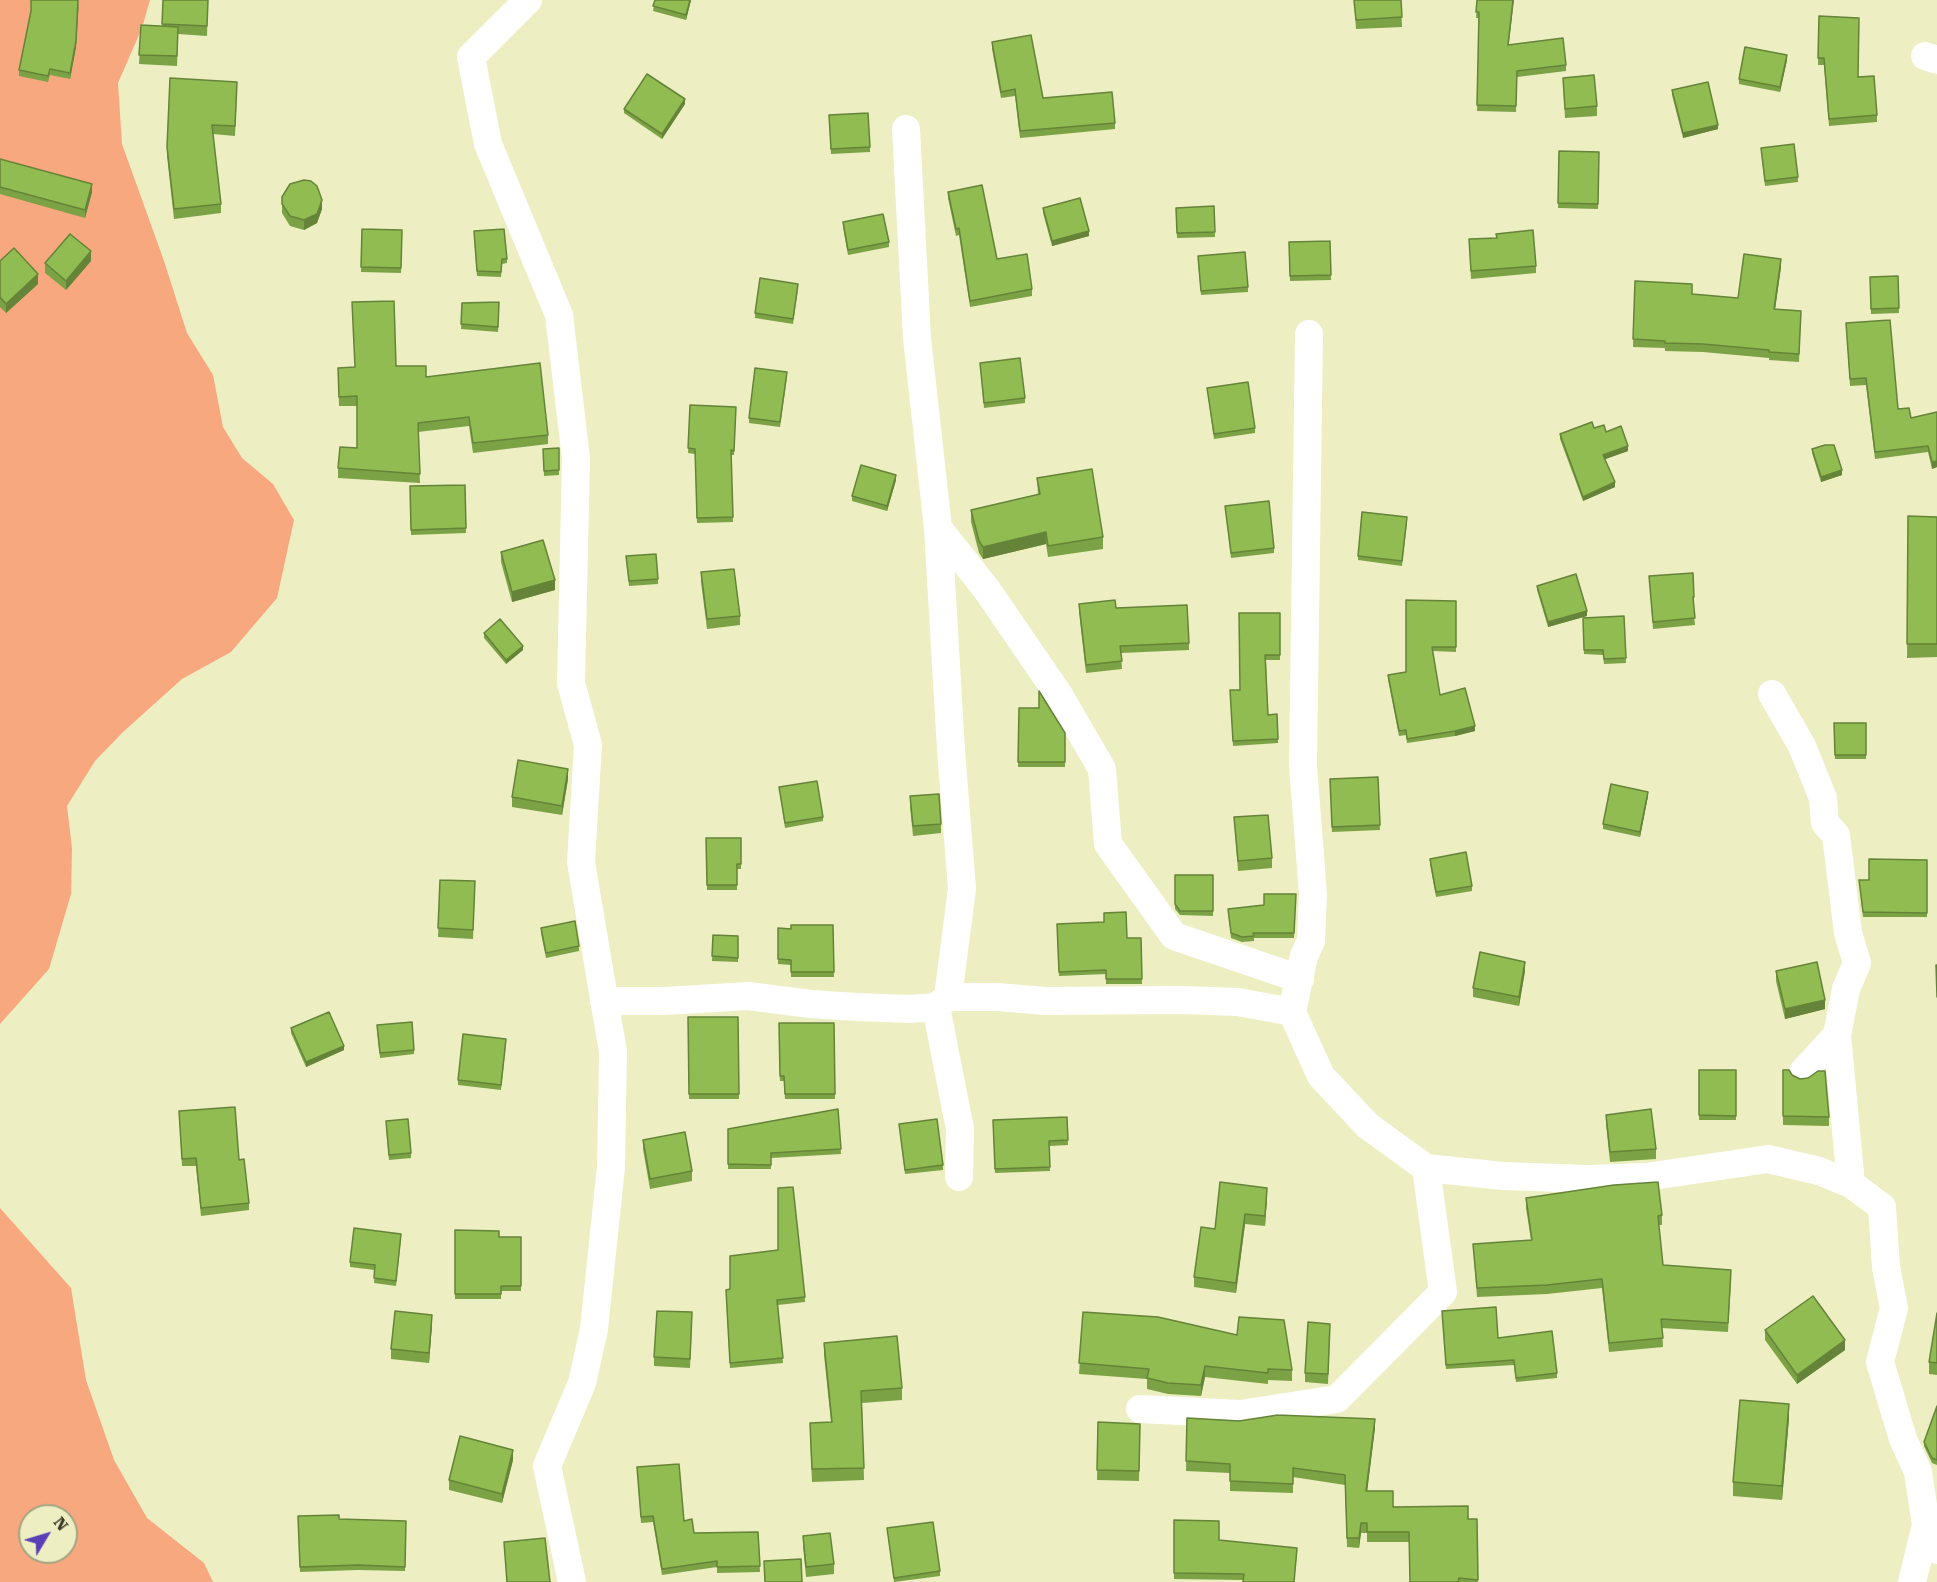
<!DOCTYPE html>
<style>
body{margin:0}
#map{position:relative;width:1937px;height:1582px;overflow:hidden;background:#edeec1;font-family:"Roboto Serif",serif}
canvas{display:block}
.north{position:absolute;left:18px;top:1504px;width:60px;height:60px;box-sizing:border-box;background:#edeec1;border:2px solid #a4a482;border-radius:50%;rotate:52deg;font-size:16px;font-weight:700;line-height:24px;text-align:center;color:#363624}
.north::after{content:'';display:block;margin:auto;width:21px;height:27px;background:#5b3fb7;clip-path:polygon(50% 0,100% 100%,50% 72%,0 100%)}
</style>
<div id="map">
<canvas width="1937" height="1582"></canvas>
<div class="north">N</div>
</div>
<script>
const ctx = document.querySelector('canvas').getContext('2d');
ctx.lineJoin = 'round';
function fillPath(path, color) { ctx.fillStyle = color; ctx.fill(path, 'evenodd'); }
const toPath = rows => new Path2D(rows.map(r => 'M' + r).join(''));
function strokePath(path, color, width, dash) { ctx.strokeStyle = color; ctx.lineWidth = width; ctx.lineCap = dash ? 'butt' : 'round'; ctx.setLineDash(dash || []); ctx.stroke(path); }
fillPath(toPath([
 [0,0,150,0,142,28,118,83,122,144,164,261,187,333,213,375,223,427,242,458,273,484,294,520,277,598,231,652,182,679,123,732,95,761,67,806,72,848,71,894,49,969,0,1024],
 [0,1208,71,1288,86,1380,114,1460,147,1518,204,1563,213,1582,0,1582],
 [30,1516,66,1516,66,1552,30,1552]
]), '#f8a87e');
strokePath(toPath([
 [528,0,471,57,488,144,559,315,576,458,571,683,588,745,581,862,613,1052,611,1167,594,1329,582,1383,547,1466,572,1582],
 [1925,56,1937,60],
 [906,129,917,338,938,528,951,750,962,889,948,997],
 [938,528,987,590,1059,695,1102,769,1108,844,1174,936,1300,979],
 [1772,694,1802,746,1823,798,1825,823,1836,835,1848,933,1857,963,1846,989,1837,1035,1803,1072],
 [604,1001,665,1001,748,996,811,1004,857,1007,909,1009,936,1007],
 [1292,1012,1321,1076,1368,1126,1426,1168],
 [1837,1035,1851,1184],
 [959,1177,960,1129,936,1007,948,997,998,997,1045,1001,1181,1000,1238,1002,1292,1012,1304,956,1311,941,1313,894,1303,766,1309,334],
 [1140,1409,1240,1414,1337,1399,1443,1292,1426,1168,1503,1176,1588,1179,1646,1177,1768,1159,1819,1171,1851,1184,1882,1207,1886,1267,1894,1308,1880,1362,1903,1439,1918,1472,1926,1525,1937,1550],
 [1912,1582,1926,1525]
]), '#fff', 28);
fillPath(toPath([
 [208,0,207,36,178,34,177,66,139,64,141,25,162,26,162,24],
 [655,0,691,0,686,20,653,11],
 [1354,0,1401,0,1402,27,1356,29],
 [1477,0,1509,45,1566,65,1566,71,1517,77,1516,112,1477,111,1479,18,1476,18],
 [31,11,76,47,70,79,50,75,48,82,19,76,19,70],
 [1819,16,1858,77,1877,115,1877,122,1829,126,1824,65,1818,65],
 [992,42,1043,98,1115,123,1115,129,1020,138,1015,96,1001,98,992,49],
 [1787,60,1780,92,1739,84,1739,79],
 [1563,78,1597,106,1597,116,1565,118],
 [1672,90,1718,129,1683,138,1672,95],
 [237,91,235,136,213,134,221,204,221,213,174,219,167,156,167,147],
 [685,104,662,139,624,113,624,109],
 [829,120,870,147,870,152,831,154],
 [1761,148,1798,177,1798,182,1765,186],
 [1559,151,1599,152,1598,209,1558,208],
 [0,159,92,192,85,218,0,194],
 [948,192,997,259,1032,289,1032,296,970,307,959,235,956,236,948,198],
 [282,197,322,209,317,223,304,230,290,226,282,213],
 [1214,206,1215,237,1177,238,1176,208],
 [1043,208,1089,236,1052,246,1043,213],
 [843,222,889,242,889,247,848,255,843,227],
 [362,229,402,230,401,273,361,272],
 [474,236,507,259,507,263,502,264,501,277,477,276],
 [1469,239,1536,266,1536,273,1471,279],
 [1330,241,1331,280,1290,281,1289,242],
 [0,261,38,284,6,313,0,307],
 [91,261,66,290,45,273,45,263],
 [1198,261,1248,287,1248,292,1201,295],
 [1781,267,1775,309,1801,311,1799,362,1769,360,1769,358,1703,352,1665,351,1665,348,1633,347,1635,281,1692,294,1738,298],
 [1898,276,1899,313,1871,314,1870,277],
 [798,289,793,324,755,318,755,313],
 [499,302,498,332,461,329,462,303],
 [1846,323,1898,409,1911,418,1937,412,1937,467,1932,469,1928,452,1875,459,1866,385,1850,386],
 [980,363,1025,398,1025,403,984,408],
 [396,366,426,377,548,435,548,444,473,453,469,426,418,432,420,483,338,478,338,468,357,448,357,406,339,406,338,377],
 [787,377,780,427,749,423,749,418],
 [1207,388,1255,428,1255,433,1214,439],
 [690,405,736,407,734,455,731,455,733,522,697,523,695,454,688,453],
 [1594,428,1606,432,1628,451,1605,459,1615,487,1583,501,1560,439,1560,434],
 [559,448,559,475,544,476,543,449],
 [1812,449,1842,475,1821,482,1812,453],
 [1037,478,1103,537,1103,549,1048,557,1046,544,983,559,979,553,971,522,971,510,1038,495],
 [896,480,887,511,852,501,852,496],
 [465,485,466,533,411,535,410,486],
 [1225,506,1274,548,1274,553,1231,558],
 [1908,516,1937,517,1937,657,1907,658],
 [1407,522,1402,566,1358,560,1358,556],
 [501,552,555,590,512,602,501,562],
 [626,556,658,579,658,584,629,586],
 [701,572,740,616,740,625,707,629,701,582],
 [1649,576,1694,597,1694,604,1693,604,1695,625,1653,629],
 [1537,586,1587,616,1548,627,1537,590],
 [1456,601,1456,652,1433,651,1440,695,1475,731,1455,736,1407,743,1406,735,1399,736,1388,679,1388,675,1406,672],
 [1079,604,1116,608,1189,643,1189,650,1121,653,1122,669,1086,673,1079,612],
 [1280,613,1280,660,1266,660,1268,715,1277,714,1278,743,1233,746,1230,690,1240,690],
 [1624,616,1626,663,1604,664,1603,655,1584,654,1583,618],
 [484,633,523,650,506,664,484,638],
 [1019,708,1065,733,1065,767,1018,767],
 [1834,723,1866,723,1866,759,1835,759],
 [1378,777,1380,830,1332,832,1330,779],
 [568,779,562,815,512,807,512,797],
 [779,787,823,817,823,821,785,828],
 [910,796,941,824,941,833,913,836,910,806],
 [1648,796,1640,837,1603,829,1603,824],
 [1234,817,1272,858,1272,868,1238,871],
 [706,838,741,838,741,869,737,869,737,890,707,890],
 [1430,859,1472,886,1472,891,1436,897,1430,864],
 [1927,860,1927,917,1863,917,1859,880,1869,880],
 [1175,875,1213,875,1213,916,1180,915,1175,909],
 [440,880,475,881,473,939,438,937],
 [1296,894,1294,938,1254,938,1254,941,1242,942,1231,938,1228,909,1264,905],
 [1057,924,1127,938,1141,938,1142,984,1106,984,1106,974,1059,976],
 [833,925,834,977,791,977,791,965,778,964,778,928,791,929],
 [541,928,579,946,579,951,546,958,541,933],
 [713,935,738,936,738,962,712,961],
 [1525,971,1519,1006,1473,997,1473,988],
 [1776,971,1825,1009,1785,1019,1776,981],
 [688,1017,738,1017,739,1099,689,1099],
 [779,1023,834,1023,835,1099,785,1099,784,1081,780,1081],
 [291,1028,344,1050,306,1067,291,1033],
 [377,1029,414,1050,414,1054,380,1058],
 [506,1044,501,1090,458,1085,458,1080],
 [1699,1070,1736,1070,1736,1120,1699,1120],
 [1783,1070,1800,1079,1808,1078,1829,1117,1829,1126,1783,1125],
 [838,1109,841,1154,771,1158,771,1169,728,1169,728,1129],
 [179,1111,239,1160,249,1203,249,1210,201,1216,196,1166,182,1166],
 [1606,1115,1656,1149,1656,1159,1610,1162,1606,1124],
 [1067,1117,1068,1145,1049,1146,1050,1171,995,1173,993,1120],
 [899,1124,943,1165,943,1170,905,1174],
 [386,1126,411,1153,411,1158,389,1160],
 [643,1140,692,1171,692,1181,650,1189,643,1149],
 [1267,1197,1265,1226,1245,1224,1236,1293,1194,1287,1194,1277,1215,1229],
 [1526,1198,1662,1215,1662,1225,1659,1225,1663,1265,1731,1280,1728,1332,1662,1328,1663,1347,1609,1352,1602,1288,1547,1294,1477,1297,1473,1244,1531,1240,1526,1208],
 [455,1230,499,1237,521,1237,521,1291,501,1291,501,1299,455,1299],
 [401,1238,396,1286,374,1283,375,1270,350,1267,350,1262],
 [726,1294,805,1297,805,1302,778,1305,783,1363,730,1368],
 [1442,1311,1498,1338,1557,1373,1557,1378,1516,1382,1514,1365,1446,1369],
 [1083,1312,1292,1370,1292,1381,1268,1380,1268,1384,1205,1377,1201,1396,1168,1394,1147,1389,1147,1379,1079,1374],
 [1937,1313,1937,1375,1929,1374,1929,1362],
 [692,1322,690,1368,654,1366,654,1357],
 [432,1324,429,1363,391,1359,391,1349],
 [1765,1330,1845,1350,1797,1384,1765,1340],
 [1330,1333,1328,1384,1305,1382,1305,1373],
 [824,1343,902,1388,902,1400,862,1403,864,1480,812,1482,810,1435,831,1422,824,1355],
 [1937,1406,1937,1465,1932,1463,1924,1446,1924,1442],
 [1187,1418,1375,1428,1367,1491,1393,1507,1468,1519,1477,1519,1478,1582,1410,1582,1409,1542,1367,1542,1367,1533,1361,1533,1359,1548,1347,1547,1345,1485,1293,1477,1293,1493,1230,1491,1230,1473,1186,1471],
 [1789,1418,1782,1500,1733,1496,1733,1482],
 [1098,1422,1140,1424,1139,1481,1097,1480],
 [513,1460,502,1503,449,1490,449,1480],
 [637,1467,694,1533,758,1532,760,1572,717,1573,717,1567,662,1575,653,1522,641,1523],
 [298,1516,339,1519,406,1521,405,1571,358,1570,300,1572],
 [1174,1520,1219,1540,1297,1554,1294,1582,1243,1582,1243,1580,1174,1579],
 [887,1528,940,1571,940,1576,894,1582],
 [803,1536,834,1564,834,1574,806,1577,803,1545]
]), '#7ca246');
fillPath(toPath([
 [79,0,76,47,70,79,70,73],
 [690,0,691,0,686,20,686,15],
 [1513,0,1514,0,1508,51,1508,45],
 [1787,55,1787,60,1780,92,1780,87],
 [685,99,685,104,662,139,662,134],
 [1718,125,1718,129,1683,138,1683,133],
 [92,184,92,192,85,218,85,210],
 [322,200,322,209,317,223,304,230,304,220],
 [1089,231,1089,236,1052,246,1052,241],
 [91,251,91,261,66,290,66,281],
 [1781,259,1781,267,1774,317,1774,309],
 [38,274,38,284,6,313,6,304],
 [1628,446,1628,451,1603,460,1603,455],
 [1937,461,1937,467,1932,469,1932,462],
 [1842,470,1842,475,1821,482,1821,477],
 [896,475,896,480,887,511,887,506],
 [1615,482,1615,487,1583,501,1583,497],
 [1046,532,1046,544,983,559,983,547],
 [555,580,555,590,512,602,512,592],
 [1587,611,1587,616,1548,627,1548,622],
 [523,646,523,650,506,664,506,660],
 [1475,726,1475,731,1455,736,1455,731],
 [568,769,568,779,562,815,562,806],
 [1648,792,1648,796,1640,837,1640,832],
 [1525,962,1525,971,1519,1006,1519,997],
 [1825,1000,1825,1009,1785,1019,1785,1009],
 [344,1046,344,1050,306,1067,306,1062],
 [1267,1188,1267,1197,1265,1226,1265,1216],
 [1245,1214,1245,1224,1236,1293,1236,1283],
 [432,1315,432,1324,429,1363,429,1353],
 [1845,1340,1845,1350,1797,1384,1797,1375],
 [1205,1366,1205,1377,1201,1396,1201,1385],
 [1789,1404,1789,1418,1782,1500,1782,1486],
 [1375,1419,1375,1428,1366,1501,1366,1491],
 [513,1450,513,1460,502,1503,502,1494],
 [1361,1523,1361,1533,1359,1548,1359,1538]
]), '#658439');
const building = toPath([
 [31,0,78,0,76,41,70,73,50,69,48,76,19,70,31,11,31,0],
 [163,0,208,0,207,26,162,24,163,0],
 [655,0,690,0,686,15,653,6,655,0],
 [1354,0,1401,0,1402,17,1356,20,1354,0],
 [1477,0,1513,0,1508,45,1563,38,1566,65,1517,71,1516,106,1477,105,1479,12,1476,12,1477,0],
 [1819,16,1859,18,1858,77,1874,76,1877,115,1829,119,1824,58,1818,58,1819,16],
 [141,25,178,27,177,56,139,55,141,25],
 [1031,35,1043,98,1112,92,1115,123,1020,131,1015,89,1001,92,992,42,1031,35],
 [1745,47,1787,55,1780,87,1739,79,1745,47],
 [647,74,685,99,662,134,624,109,647,74],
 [1594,75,1597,106,1565,109,1563,78,1594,75],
 [170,78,237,82,235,126,212,125,221,204,174,209,167,147,170,78],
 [1708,82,1718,125,1683,133,1672,90,1708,82],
 [868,113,870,147,831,149,829,115,868,113],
 [1794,144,1798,177,1765,181,1761,148,1794,144],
 [1559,151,1599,152,1598,204,1558,203,1559,151],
 [0,159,92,184,85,210,0,187,0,159],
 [304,180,311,181,317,186,322,200,317,214,304,220,290,216,282,204,282,197,290,184,304,180],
 [982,185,997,259,1027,254,1032,289,970,301,959,228,956,229,948,192,982,185],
 [1080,198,1089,231,1052,241,1043,208,1080,198],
 [1214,206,1215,232,1177,233,1176,208,1214,206],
 [883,214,889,242,848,250,843,222,883,214],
 [362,229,402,230,401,268,361,267,362,229],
 [504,229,507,259,502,259,501,272,477,271,474,231,504,229],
 [1533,230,1536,266,1471,271,1469,239,1497,238,1496,234,1533,230],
 [70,234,91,251,66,281,45,263,70,234],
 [1330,241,1331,275,1290,276,1289,242,1330,241],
 [14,248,38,274,6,304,0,297,0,261,14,248],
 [1245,252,1248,287,1201,291,1198,256,1245,252],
 [1744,254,1781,259,1774,309,1801,311,1799,354,1769,352,1769,350,1703,344,1665,343,1665,341,1633,339,1635,281,1692,284,1692,294,1738,298,1744,254],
 [1898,276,1899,308,1871,309,1870,277,1898,276],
 [760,278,798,284,793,319,755,313,760,278],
 [394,301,396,366,426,366,426,377,540,363,548,435,473,443,469,417,418,423,420,474,338,468,340,447,357,448,357,396,339,397,338,368,355,367,352,302,394,301],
 [499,302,498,327,461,324,462,303,499,302],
 [1890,320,1898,409,1909,408,1911,418,1937,412,1937,461,1932,462,1928,446,1875,452,1866,378,1850,379,1846,323,1890,320],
 [1020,358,1025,398,984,403,980,363,1020,358],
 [755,368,787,372,780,422,749,418,755,368],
 [1248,382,1255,428,1214,434,1207,388,1248,382],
 [690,405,736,407,734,451,731,450,733,517,697,518,695,449,688,448,690,405],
 [1592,422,1594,428,1604,425,1606,432,1621,426,1628,446,1603,455,1615,482,1583,497,1560,434,1592,422],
 [1825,445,1834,445,1842,470,1821,477,1812,449,1825,445],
 [559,448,559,470,544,471,543,449,559,448],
 [861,465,896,475,887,506,852,496,861,465],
 [1092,469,1103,537,1048,546,1046,532,983,547,979,541,971,510,1040,494,1037,478,1092,469],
 [465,485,466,528,411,530,410,486,465,485],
 [1269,501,1274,548,1231,553,1225,506,1269,501],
 [1362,512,1407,517,1402,561,1358,556,1362,512],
 [1908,516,1937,517,1937,644,1907,644,1908,516],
 [543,540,555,580,512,592,501,552,543,540],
 [656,554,658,579,629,581,626,556,656,554],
 [734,569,740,616,707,619,701,572,734,569],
 [1693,573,1694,597,1693,597,1695,618,1653,622,1649,576,1693,573],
 [1576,574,1587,611,1548,622,1537,586,1576,574],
 [1115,600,1116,608,1187,605,1189,643,1120,646,1122,661,1086,665,1079,604,1115,600],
 [1406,600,1456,601,1456,647,1432,647,1440,695,1465,688,1475,726,1455,731,1407,739,1406,730,1399,731,1388,675,1406,672,1406,600],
 [1239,613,1280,613,1280,655,1265,655,1268,715,1277,714,1278,739,1233,741,1230,690,1240,690,1239,613],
 [1624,616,1626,658,1604,659,1603,650,1584,650,1583,618,1624,616],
 [500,619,523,646,506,660,484,633,500,619],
 [1039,691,1065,733,1065,762,1018,762,1019,708,1039,708,1039,691],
 [1834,723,1866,723,1866,755,1835,755,1834,723],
 [518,760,568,769,562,806,512,797,518,760],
 [1378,777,1380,825,1332,827,1330,779,1378,777],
 [817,781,823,817,785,823,779,787,817,781],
 [1611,784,1648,792,1640,832,1603,824,1611,784],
 [939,794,941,824,913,826,910,796,939,794],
 [1268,815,1272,858,1238,861,1234,817,1268,815],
 [706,838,741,838,741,864,737,864,737,885,707,885,706,838],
 [1466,852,1472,886,1436,892,1430,859,1466,852],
 [1869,859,1927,860,1927,913,1863,912,1859,880,1869,880,1869,859],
 [1175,875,1213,875,1213,911,1180,911,1175,904,1175,875],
 [440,880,475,881,473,930,438,928,440,880],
 [1264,894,1296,894,1294,933,1253,933,1254,936,1242,937,1231,933,1228,909,1264,905,1264,894],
 [1126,912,1127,938,1141,938,1142,979,1106,979,1106,970,1059,972,1057,924,1104,922,1104,913,1126,912],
 [575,921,579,946,546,953,541,928,575,921],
 [791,925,833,925,834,972,791,972,791,960,778,959,778,928,791,929,791,925],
 [713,935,738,936,738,958,712,956,713,935],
 [1480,952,1525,962,1519,997,1473,988,1480,952],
 [1817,962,1825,1000,1785,1009,1776,971,1817,962],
 [1936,965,1937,965,1937,997,1936,965],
 [329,1012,344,1046,306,1062,291,1028,329,1012],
 [688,1017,738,1017,739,1094,689,1094,688,1017],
 [412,1022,414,1050,380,1053,377,1025,412,1022],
 [779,1023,834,1023,835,1094,785,1094,784,1076,780,1076,779,1023],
 [463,1034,506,1039,501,1085,458,1080,463,1034],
 [1699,1070,1736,1070,1736,1116,1699,1115,1699,1070],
 [1783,1070,1789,1070,1792,1075,1800,1079,1808,1078,1818,1071,1825,1071,1829,1117,1783,1116,1783,1070],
 [235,1107,239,1160,244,1159,249,1203,201,1208,196,1158,182,1159,179,1111,235,1107],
 [838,1109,841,1149,771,1153,771,1165,728,1164,728,1129,838,1109],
 [1651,1109,1656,1149,1610,1152,1606,1115,1651,1109],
 [1067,1117,1068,1140,1049,1141,1050,1167,995,1169,993,1120,1067,1117],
 [408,1119,411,1153,389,1155,386,1121,408,1119],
 [937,1119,943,1165,905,1170,899,1124,937,1119],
 [685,1132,692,1171,650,1179,643,1140,685,1132],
 [1220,1182,1267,1188,1265,1216,1245,1214,1236,1283,1194,1277,1201,1227,1215,1229,1220,1182],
 [1658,1182,1662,1215,1658,1216,1663,1265,1731,1270,1728,1323,1661,1319,1663,1338,1609,1343,1602,1279,1547,1285,1477,1288,1473,1244,1532,1240,1526,1198,1614,1185,1658,1182],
 [793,1187,805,1297,777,1300,783,1358,730,1363,726,1290,730,1289,730,1256,778,1250,778,1188,793,1187],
 [354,1228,401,1234,396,1281,374,1278,375,1265,350,1262,354,1228],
 [455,1230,499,1231,499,1237,521,1237,521,1286,501,1286,501,1294,455,1294,455,1230],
 [1813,1296,1845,1340,1797,1375,1765,1330,1813,1296],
 [1496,1307,1498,1338,1552,1331,1557,1373,1516,1378,1514,1360,1446,1365,1442,1311,1496,1307],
 [395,1311,432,1315,429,1353,391,1349,395,1311],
 [657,1311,692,1312,690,1359,654,1357,657,1311],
 [1083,1312,1158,1317,1237,1335,1239,1317,1284,1320,1292,1370,1268,1369,1268,1373,1205,1366,1201,1385,1168,1383,1147,1378,1149,1369,1079,1363,1083,1312],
 [1937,1313,1937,1363,1929,1362,1937,1313],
 [1308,1322,1330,1324,1328,1374,1305,1373,1308,1322],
 [897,1336,902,1388,861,1391,864,1468,812,1469,810,1423,832,1422,824,1343,897,1336],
 [1740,1400,1789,1404,1782,1486,1733,1482,1740,1400],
 [1937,1406,1937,1460,1932,1458,1924,1442,1937,1406],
 [1278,1415,1375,1419,1366,1491,1393,1491,1393,1507,1468,1506,1468,1519,1477,1519,1478,1580,1459,1578,1458,1582,1410,1582,1409,1532,1367,1532,1367,1523,1361,1523,1359,1538,1347,1538,1345,1475,1293,1468,1293,1484,1230,1481,1230,1464,1186,1461,1187,1418,1239,1421,1278,1415],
 [1098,1422,1140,1424,1139,1471,1097,1470,1098,1422],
 [460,1436,513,1450,502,1494,449,1480,460,1436],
 [679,1464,684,1521,692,1519,694,1533,758,1532,760,1566,717,1567,717,1561,662,1569,653,1516,641,1517,637,1467,679,1464],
 [339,1515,339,1519,406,1521,405,1567,358,1565,300,1567,298,1516,339,1515],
 [1174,1520,1219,1521,1219,1540,1297,1548,1294,1582,1243,1582,1244,1574,1174,1573,1174,1520],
 [933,1522,940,1571,894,1578,887,1528,933,1522],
 [830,1533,834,1564,806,1567,803,1536,830,1533],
 [545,1538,550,1582,507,1582,504,1542,545,1538],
 [801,1559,802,1582,765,1582,764,1561,801,1559]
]);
fillPath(building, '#90bc51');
strokePath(building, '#658439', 1.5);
</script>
